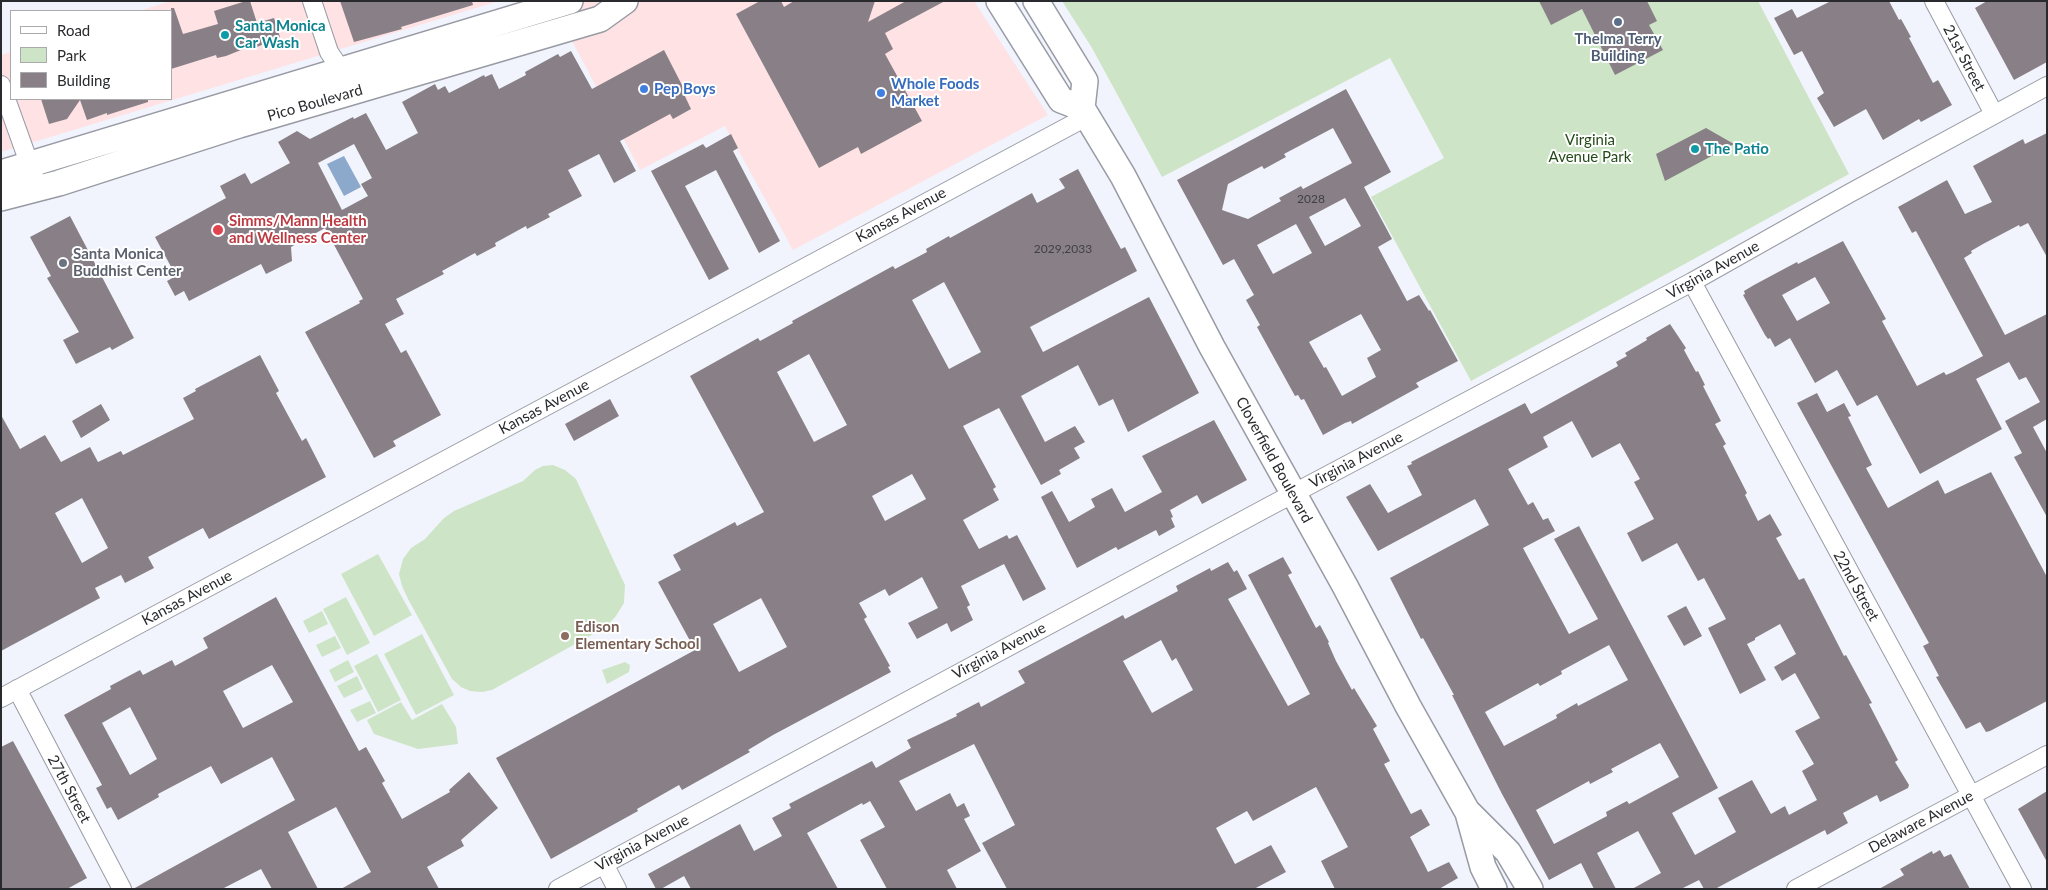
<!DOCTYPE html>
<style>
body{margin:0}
#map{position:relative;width:2048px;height:890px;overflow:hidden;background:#f1f4fd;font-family:Lato,sans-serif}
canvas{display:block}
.frame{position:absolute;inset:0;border:2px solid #292a2d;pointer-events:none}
.legend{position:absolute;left:10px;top:10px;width:162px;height:90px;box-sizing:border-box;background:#fff;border:1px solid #a9aaab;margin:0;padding:6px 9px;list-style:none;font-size:15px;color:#292a2d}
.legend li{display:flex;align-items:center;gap:10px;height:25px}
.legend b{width:25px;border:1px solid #a9aaab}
</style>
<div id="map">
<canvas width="2048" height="890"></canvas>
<div class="frame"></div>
<ul class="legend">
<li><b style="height:6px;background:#fff"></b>Road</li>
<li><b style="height:14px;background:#cde5c6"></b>Park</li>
<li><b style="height:14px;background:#888086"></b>Building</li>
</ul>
</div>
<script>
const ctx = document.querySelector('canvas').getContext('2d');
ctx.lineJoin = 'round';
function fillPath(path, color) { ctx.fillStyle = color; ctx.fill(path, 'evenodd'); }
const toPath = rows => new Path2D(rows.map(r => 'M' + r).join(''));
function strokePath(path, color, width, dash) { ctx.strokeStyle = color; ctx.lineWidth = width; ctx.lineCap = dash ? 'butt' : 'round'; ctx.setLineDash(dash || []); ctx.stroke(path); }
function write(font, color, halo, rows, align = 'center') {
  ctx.font = font + ' Lato,sans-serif'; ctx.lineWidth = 4; ctx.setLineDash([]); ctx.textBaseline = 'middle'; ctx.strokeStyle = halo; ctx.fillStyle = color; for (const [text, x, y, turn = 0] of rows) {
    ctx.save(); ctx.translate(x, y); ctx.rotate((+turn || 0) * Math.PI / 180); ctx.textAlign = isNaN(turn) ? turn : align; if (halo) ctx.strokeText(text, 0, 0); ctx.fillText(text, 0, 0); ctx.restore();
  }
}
fillPath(toPath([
 [170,1,499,1,1,152,1,55,11,52,11,99,171,99,171,11,139,11],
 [551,1,974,1,1048,115,793,250,725,126,640,170]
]), '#fee2e4');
fillPath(toPath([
 [1062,1,1758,1,1849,174,1471,381,1371,197,1444,158,1390,58,1162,177,1092,48],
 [553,465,565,470,576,479,625,585,624,603,616,616,606,627,492,690,482,692,470,691,461,687,452,679,408,599,402,586,399,574,403,559,411,548,425,539,444,518,454,511,523,481,535,470,543,466],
 [378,554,412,615,374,636,341,574],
 [346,597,370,643,347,655,323,609],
 [322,611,328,624,309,633,303,621],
 [422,634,454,695,416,715,384,654],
 [335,636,341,648,322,657,316,645],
 [377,654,401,700,378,712,354,666],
 [348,660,354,672,335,682,329,670],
 [625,662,630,665,629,672,607,684,602,670],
 [357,676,363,689,344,698,337,686],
 [370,701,376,713,357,722,350,710],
 [401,702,412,720,442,704,456,727,458,744,418,749,374,734,367,720]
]), '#cde5c6');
fillPath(toPath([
 [344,156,361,187,344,196,327,164]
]), '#8ca8cb');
fillPath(toPath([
 [246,1,250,1,257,23,274,18,280,37,257,47,256,44,226,56,217,58,216,55,171,69,171,8,174,8,183,34,218,24,214,11],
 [340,1,472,1,473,5,401,27,402,29,354,42],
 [760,1,781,1,784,7,794,1,875,1,868,22,906,1,945,1,885,33,893,49,885,54,922,121,861,154,858,147,819,168,736,14],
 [1539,1,1647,1,1657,21,1649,25,1663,50,1615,75,1582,9,1551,25],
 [1831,1,1889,1,1899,20,1901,19,1911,37,1909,38,1933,83,1938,80,1952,105,1921,122,1919,119,1883,140,1866,109,1834,127,1817,98,1824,93,1802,51,1794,55,1774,18,1792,9,1797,18],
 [1987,1,2047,1,2047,62,2014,80,1975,8],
 [664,50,684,89,682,90,691,109,673,119,670,114,620,141,636,171,614,183,599,154,568,170,582,196,548,214,550,217,527,229,526,226,495,243,496,246,477,256,475,253,442,271,444,274,396,299,404,314,385,324,401,353,406,350,441,415,393,441,396,446,374,458,305,332,360,303,359,301,363,299,325,228,291,247,292,261,266,274,261,264,189,301,184,291,175,296,167,281,176,276,155,237,226,198,220,186,245,173,251,184,290,163,278,142,297,131,310,139,353,117,354,119,366,113,386,150,418,133,402,102,435,84,438,90,445,86,449,93,484,75,485,77,492,74,499,89,526,75,525,72,558,54,560,57,571,51,592,89],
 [354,144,372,178,361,184,368,196,342,210,318,163],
 [1346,89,1391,172,1364,187,1392,239,1378,247,1407,301,1419,295,1429,311,1430,310,1458,361,1416,383,1419,387,1361,419,1352,424,1351,421,1345,423,1323,435,1304,399,1301,400,1298,395,1295,396,1257,327,1260,325,1246,300,1254,295,1234,259,1223,265,1177,180],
 [1333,128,1352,163,1303,189,1301,186,1279,198,1281,201,1248,219,1222,210,1228,184,1262,166,1264,169,1286,157,1284,154],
 [1345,198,1361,226,1325,246,1309,217],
 [1296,224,1312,253,1273,274,1257,245],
 [1361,314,1381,350,1367,358,1376,377,1342,396,1326,367,1324,368,1309,342],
 [41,99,148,99,148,102,107,115,107,113,87,120,80,100,67,119,49,124],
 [1706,128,1734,144,1665,181,1656,154],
 [2047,133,2047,257,2028,223,2020,227,2019,225,1983,244,1971,251,1972,253,1964,258,2005,335,2047,314,2047,419,2033,427,2047,453,2047,517,2014,457,2022,453,2005,421,2040,402,2026,377,2019,380,2009,362,1976,379,2002,429,1920,474,1877,395,1857,406,1837,370,1815,383,1790,338,1775,347,1770,338,1768,339,1765,335,1743,295,1745,294,1744,291,1754,285,1797,262,1798,264,1843,241,1886,319,1882,321,1917,386,1944,372,1946,375,1953,372,1983,356,1916,231,1912,233,1898,207,1947,180,1965,214,1992,202,1973,166,2023,139,2025,144],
 [1815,277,1830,303,1797,321,1782,295],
 [731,134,738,148,733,151,780,241,759,253,716,170,685,186,729,269,709,280,651,171,703,144,706,148],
 [1078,169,1121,249,1125,247,1137,271,1030,327,1043,352,1149,297,1199,393,1128,432,1113,399,1099,406,1078,365,1021,396,1045,442,1075,426,1085,442,1074,448,1080,458,1059,470,1061,474,1041,485,999,408,963,426,996,487,993,489,999,500,963,520,979,549,1007,535,1009,539,1017,535,1046,589,1023,601,1004,564,961,586,970,605,967,607,973,620,951,632,947,623,917,639,908,623,938,608,922,577,889,596,885,589,859,603,867,617,864,619,890,666,888,667,891,672,773,735,748,750,750,752,682,790,679,785,637,809,638,811,551,859,496,758,695,650,658,582,681,570,673,555,735,522,737,526,764,512,690,376,758,338,760,341,793,323,792,321,893,266,895,269,927,252,926,249,949,236,950,238,1032,193,1037,203,1065,188,1059,179],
 [944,282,981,352,949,369,912,300],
 [809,354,847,425,814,442,777,372],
 [912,474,926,499,885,521,872,496],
 [761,598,787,647,739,672,713,624],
 [70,216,134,338,112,350,110,347,76,364,63,340,79,332,47,278,51,276,30,237],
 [1670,324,1686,348,1684,350,1696,372,1698,371,1705,385,1703,386,1721,421,1715,424,1726,444,1723,446,1747,493,1745,495,1758,521,1770,514,1782,535,1776,538,1799,580,1804,578,1844,656,1846,655,1872,703,1869,704,1898,760,1895,762,1909,785,1908,788,1880,802,1877,795,1843,813,1848,823,1827,835,1825,830,1715,889,1704,889,1699,880,1681,889,1632,889,1661,873,1638,831,1597,853,1616,889,1594,889,1581,863,1549,880,1502,794,1452,695,1454,695,1423,638,1421,639,1390,578,1489,525,1475,499,1378,551,1346,497,1370,484,1388,513,1422,495,1407,466,1412,464,1411,462,1525,403,1531,414,1618,366,1616,362,1627,356,1625,353,1647,340,1646,338],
 [1572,421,1592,458,1620,443,1640,479,1634,482,1654,519,1627,533,1642,562,1677,543,1698,581,1704,578,1726,619,1708,628,1740,694,1766,680,1747,644,1755,640,1755,638,1780,624,1796,654,1774,667,1782,681,1795,673,1820,718,1795,731,1814,764,1802,771,1817,800,1789,815,1785,806,1771,814,1752,780,1718,798,1736,832,1695,855,1672,813,1718,788,1579,526,1554,539,1598,619,1569,634,1523,548,1555,531,1548,518,1543,520,1533,502,1528,505,1508,469,1548,447,1543,437],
 [1609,645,1628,680,1578,706,1577,703,1556,715,1557,718,1504,746,1485,712,1538,683,1540,686,1562,674,1561,671],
 [1660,743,1679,777,1629,804,1627,801,1606,812,1607,816,1554,844,1536,810,1589,781,1590,784,1613,772,1611,769],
 [260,355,279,391,276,393,302,441,306,438,326,477,209,539,203,528,148,557,154,568,125,583,121,575,95,588,100,598,1,651,1,415,20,449,45,435,61,462,90,447,98,462,121,451,123,455,194,419,183,398,196,391,195,389],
 [82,498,108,548,82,563,55,513],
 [1817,393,1827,412,1844,403,1851,416,1848,417,1872,465,1866,468,1888,508,1938,480,1945,494,1991,472,2047,577,2047,701,1990,731,1986,732,1980,722,1966,729,1936,677,1939,676,1923,646,1929,643,1797,403],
 [610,399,619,416,574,441,565,424],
 [101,404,110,420,81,438,72,421],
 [1214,420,1247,480,1202,504,1197,495,1172,509,1170,510,1173,517,1171,518,1175,527,1159,536,1156,530,1118,550,1116,547,1077,568,1041,497,1052,491,1069,522,1095,507,1091,499,1112,488,1125,512,1162,492,1142,456],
 [1283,557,1292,573,1288,575,1316,628,1320,625,1329,642,1328,643,1336,661,1352,690,1354,688,1377,726,1373,729,1390,761,1384,764,1411,814,1421,809,1430,825,1410,837,1424,864,1428,872,1449,862,1458,878,1439,889,1335,889,1321,861,1348,847,1316,787,1253,821,1247,811,1216,828,1235,864,1271,845,1286,872,1254,889,1007,889,982,843,1015,825,974,744,899,781,916,811,950,793,957,807,964,803,970,816,964,819,981,851,947,870,957,889,887,889,860,840,885,827,870,801,863,805,862,803,807,833,838,889,691,889,684,876,661,889,656,889,648,874,740,824,754,851,782,836,772,818,791,808,789,804,872,761,876,768,911,748,907,740,957,716,956,714,979,702,981,707,1025,683,1018,671,1123,615,1125,619,1178,591,1176,586,1210,568,1211,571,1228,562,1234,572,1237,570,1247,589,1228,599,1288,706,1310,694,1248,575],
 [1161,640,1172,661,1176,658,1193,690,1152,713,1123,661],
 [276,597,359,751,366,747,385,781,382,783,402,819,450,792,449,790,469,772,498,808,461,840,464,846,427,867,439,889,341,889,371,872,336,807,288,832,318,889,272,889,261,869,222,889,133,889,295,800,272,757,221,784,211,766,158,794,159,797,118,820,111,807,107,809,96,788,102,785,64,715,111,689,110,686,140,670,143,675,172,660,175,666,208,648,203,638],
 [272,665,293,702,243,728,223,691],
 [130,707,157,759,130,775,102,723],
 [1686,606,1702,636,1684,646,1667,616],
 [13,741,87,878,67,889,1,889,1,747],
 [2047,791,2047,862,2018,809],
 [1940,850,1944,857,1951,854,1970,889,1879,889,1904,875,1900,869,1932,851,1933,854]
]), '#888086');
const street = toPath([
 [312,1,329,52,341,70],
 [1934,1,1994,114],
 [1,85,38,188],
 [1692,282,2022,889],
 [17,689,122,889],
 [1,698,1088,116],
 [604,864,617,889],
 [558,889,1268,507,1692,282,1850,193,2047,86],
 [1796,889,2047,755]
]);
const secondary = toPath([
 [999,1,1061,100,1082,108],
 [1036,1,1085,81,1082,108,1123,176,1212,347,1345,586,1408,706,1467,811,1508,852,1530,889],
 [1,173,570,1],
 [1,198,59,183,239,125,600,19,625,1],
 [1468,813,1483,867,1494,889]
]);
strokePath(street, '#989ba4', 20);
strokePath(secondary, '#989ba4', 28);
strokePath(street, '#fff', 18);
strokePath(secondary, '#fff', 25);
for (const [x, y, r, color] of [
 [1618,22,5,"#5c6f8a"],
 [225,35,5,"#0f9aa8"],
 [644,89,5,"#3f7fe0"],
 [881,93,5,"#3f7fe0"],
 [1695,149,5,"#0f9aa8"],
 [218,230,6,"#e0444e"],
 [63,263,5,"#6b7280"],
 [565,636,5,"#8d6e63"]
]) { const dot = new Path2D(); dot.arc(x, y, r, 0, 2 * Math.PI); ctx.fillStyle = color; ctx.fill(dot); strokePath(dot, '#fff', 2); }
write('12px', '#414043', null, [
 ["2028",1311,199],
 ["2029,2033",1063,249]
]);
write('bold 15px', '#0d838f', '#fff', [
 ["Santa Monica",235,26],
 ["Car Wash",235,43],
 ["The Patio",1705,149]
], 'left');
write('bold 15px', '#4e5e75', '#fff', [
 ["Thelma Terry",1618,39],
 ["Building",1618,56]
]);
write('15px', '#292a2d', '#fff', [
 ["21st Street",1964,58,62],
 ["Pico Boulevard",315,103,-16],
 ["Kansas Avenue",901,215,-28],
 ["Virginia Avenue",1713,270,-29],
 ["Kansas Avenue",544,407,-28],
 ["Cloverfield Boulevard",1274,460,61],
 ["Virginia Avenue",1356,460,-28],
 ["22nd Street",1856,586,61],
 ["Kansas Avenue",187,598,-28],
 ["Virginia Avenue",999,651,-28],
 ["27th Street",69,789,62],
 ["Delaware Avenue",1921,822,-28],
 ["Virginia Avenue",642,843,-28]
]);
write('bold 15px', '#366cbe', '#fff', [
 ["Whole Foods",891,84],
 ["Market",891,101],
 ["Pep Boys",654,89]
], 'left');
write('15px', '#244a17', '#fff', [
 ["Virginia",1590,140],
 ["Avenue Park",1590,157]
]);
write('bold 15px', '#be3a42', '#fff', [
 ["Simms/Mann Health",229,221],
 ["and Wellness Center",229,238]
], 'left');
write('bold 15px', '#5b616d', '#fff', [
 ["Santa Monica",73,254],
 ["Buddhist Center",73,271]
], 'left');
write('bold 15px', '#785e54', '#fff', [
 ["Edison",575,627],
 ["Elementary School",575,644]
], 'left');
</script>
